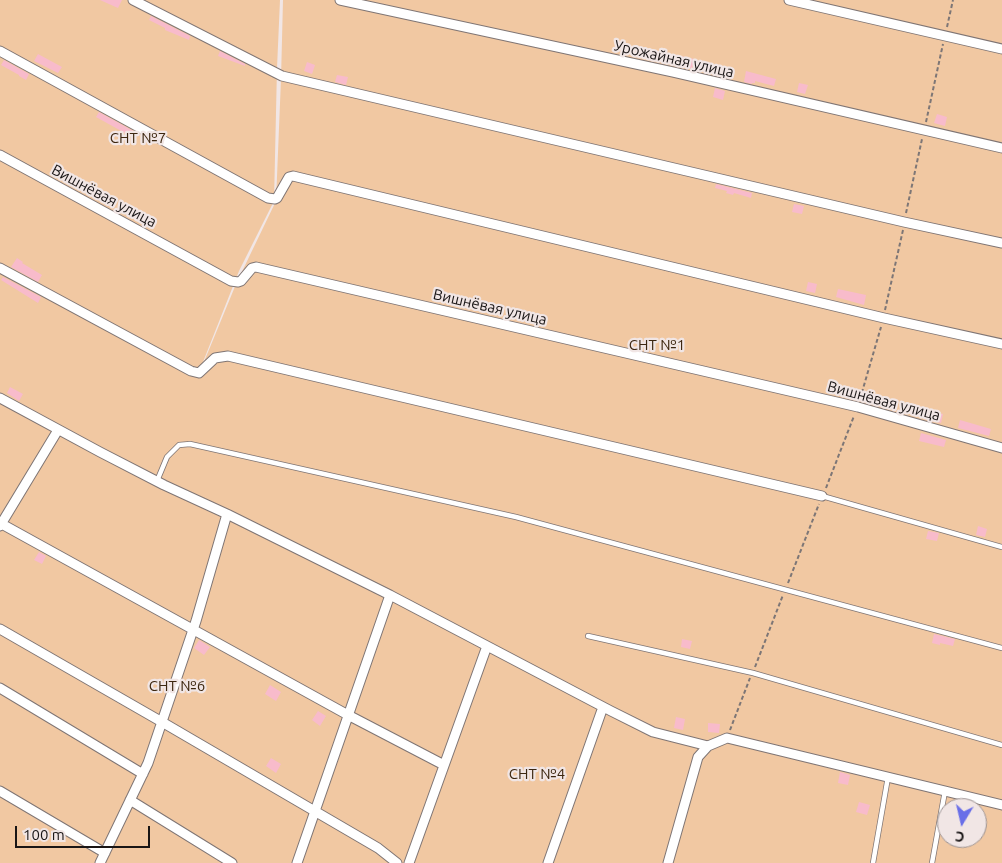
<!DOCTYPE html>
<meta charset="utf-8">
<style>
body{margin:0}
#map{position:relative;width:1002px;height:863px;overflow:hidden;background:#f1e6e5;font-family:Ubuntu,sans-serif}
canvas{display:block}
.north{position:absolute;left:937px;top:798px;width:50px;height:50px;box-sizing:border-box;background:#f1e6e5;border:1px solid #9b9292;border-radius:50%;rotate:189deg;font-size:14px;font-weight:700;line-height:20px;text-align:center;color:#191515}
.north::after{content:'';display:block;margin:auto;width:18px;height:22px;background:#696fe8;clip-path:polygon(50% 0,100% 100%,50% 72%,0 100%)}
.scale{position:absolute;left:15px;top:826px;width:135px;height:22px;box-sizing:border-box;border:2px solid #191515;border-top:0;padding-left:6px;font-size:15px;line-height:18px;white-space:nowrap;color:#191515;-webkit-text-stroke:4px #f1e6e5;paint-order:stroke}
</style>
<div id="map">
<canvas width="1002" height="863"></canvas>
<div class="north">С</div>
<div class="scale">100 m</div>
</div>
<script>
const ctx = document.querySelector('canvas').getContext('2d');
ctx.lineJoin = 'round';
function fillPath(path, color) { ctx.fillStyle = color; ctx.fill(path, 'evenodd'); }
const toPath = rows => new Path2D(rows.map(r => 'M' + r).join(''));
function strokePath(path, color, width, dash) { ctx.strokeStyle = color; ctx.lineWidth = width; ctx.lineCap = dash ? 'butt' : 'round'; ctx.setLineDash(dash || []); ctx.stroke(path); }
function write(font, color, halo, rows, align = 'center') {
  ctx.font = font + ' Ubuntu,sans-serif'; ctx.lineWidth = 4.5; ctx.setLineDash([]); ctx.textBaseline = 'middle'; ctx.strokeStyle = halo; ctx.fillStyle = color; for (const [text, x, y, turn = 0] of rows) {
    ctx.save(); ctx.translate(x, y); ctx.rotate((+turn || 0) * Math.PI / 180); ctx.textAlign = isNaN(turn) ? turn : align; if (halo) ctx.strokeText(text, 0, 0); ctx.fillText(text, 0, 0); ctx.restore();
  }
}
fillPath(toPath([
 [0,0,280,0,277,68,274,201,239,271,201,367,199,374,236,284,276,201,281,79,283,0,1002,0,1002,863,0,863],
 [947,808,977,808,977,838,947,838]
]), '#f1c8a2');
fillPath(toPath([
 [100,0,122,0,118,8],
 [151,16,190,36,189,40,165,30,165,28,149,20],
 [220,51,245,64,245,66,218,56],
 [667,53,694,59,692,69,683,66,683,65,665,60],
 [38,54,62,67,58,73,34,61],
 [4,60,29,74,26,80,19,76,19,75,1,65],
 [307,62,315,65,312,74,304,71],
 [746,71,776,79,774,86,755,81,755,83,752,83,752,84,744,82],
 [337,75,348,77,346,85,335,82],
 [799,83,808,85,805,94,797,92],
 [715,88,725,91,723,100,713,97],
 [99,112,137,133,134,138,96,117],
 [937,114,947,117,945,126,934,123],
 [716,184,752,193,751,198,734,193,733,195,726,193,727,191,715,188],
 [794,204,804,206,802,214,792,212],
 [17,258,23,262,22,263,42,275,38,282,11,267],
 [3,277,41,297,38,303,1,280],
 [808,282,817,284,815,293,806,291],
 [838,289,866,295,864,305,836,297],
 [10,387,23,394,19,401,7,393],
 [934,412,943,414,941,423,932,421],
 [960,420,991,429,989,436,958,428],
 [921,433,946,440,944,447,919,441],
 [978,526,987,529,985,537,976,535],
 [928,531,939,533,937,541,926,539],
 [39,552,46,556,42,564,34,560],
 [934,634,955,639,953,646,940,643,940,645,932,643],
 [682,639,692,641,690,649,681,647],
 [199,640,210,647,204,655,194,648],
 [270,685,281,692,276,701,265,694],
 [318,711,326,716,320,726,312,720],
 [676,717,685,719,683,730,674,728],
 [708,723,720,724,719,733,708,732],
 [271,758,281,764,276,773,266,766],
 [840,772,850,775,848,785,838,783],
 [859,802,870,805,867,815,856,812]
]), '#f8bbcb');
const service = toPath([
 [157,481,167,457,179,445,190,444,516,517,1002,648],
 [822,496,1002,547],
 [588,636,753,673,1002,745],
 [873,863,888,777],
 [932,863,945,791]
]);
const minor = toPath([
 [133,0,282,76,904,222,1002,243],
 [340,0,673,72,1002,148],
 [789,0,1002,49],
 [0,51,268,198,275,199,277,198,289,177,293,176,884,318,1002,344],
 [0,155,231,281,238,282,241,281,252,268,256,267,858,407,1002,448],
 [0,268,191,371,199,373,215,358,228,356,822,496],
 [0,398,100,452,164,485,227,514,390,595,611,711,653,732,708,746,727,738,1002,805],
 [0,523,348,715,444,765],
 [0,526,58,430],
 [0,629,162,722,378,848,397,863],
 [0,688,143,774],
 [0,791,105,853],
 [130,800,232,863],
 [100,863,148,763,196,621,227,514],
 [297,863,390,595],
 [409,863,487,646],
 [548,863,603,707],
 [668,863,698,757,708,746]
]);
strokePath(service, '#7f7574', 6);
strokePath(minor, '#7f7574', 11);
strokePath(toPath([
 [947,27,953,0],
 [926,122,943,44],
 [906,213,922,139],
 [885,310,903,230],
 [860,399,881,327],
 [826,488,854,416],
 [788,583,819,504],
 [755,667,783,595],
 [730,730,750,678]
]), '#7d7676', 2, [4, 2.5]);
strokePath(service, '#fff', 4.5);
strokePath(minor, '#fff', 9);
write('15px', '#191515', '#f1e6e5', [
 ["Урожайная улица",674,59,13],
 ["Вишнёвая улица",104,196,28],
 ["Вишнёвая улица",490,307,13],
 ["Вишнёвая улица",884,401,15]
]);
write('15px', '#3d2710', '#f1e6e5', [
 ["СНТ №7",138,138],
 ["СНТ №1",657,345],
 ["СНТ №6",177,686],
 ["СНТ №4",537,774]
]);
</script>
